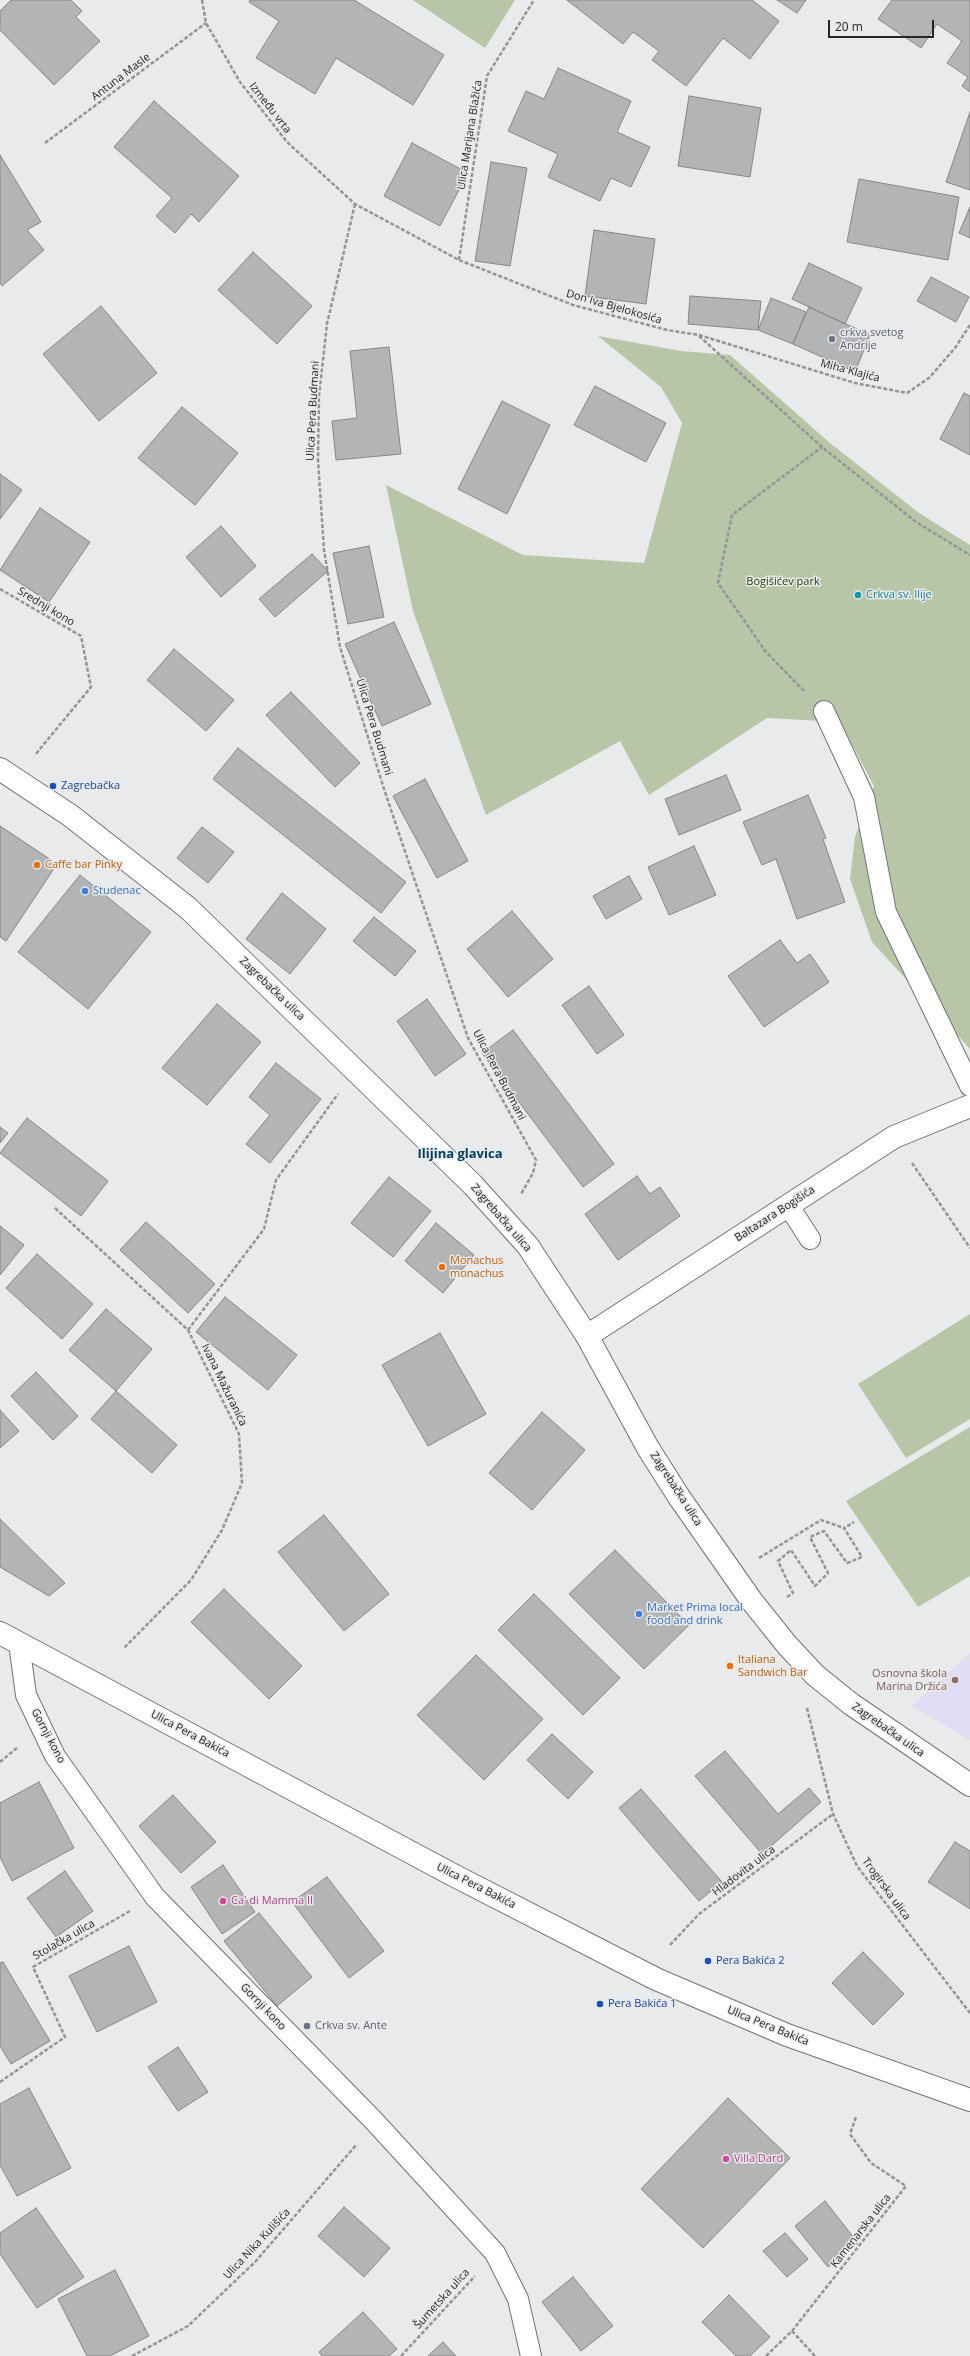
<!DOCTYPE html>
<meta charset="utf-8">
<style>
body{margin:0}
#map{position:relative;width:970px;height:2356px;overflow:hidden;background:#e9eaec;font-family:"Open Sans",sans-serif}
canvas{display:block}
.scale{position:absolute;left:828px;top:20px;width:106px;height:18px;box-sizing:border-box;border:2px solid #242526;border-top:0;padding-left:5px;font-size:12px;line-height:14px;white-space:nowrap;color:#242526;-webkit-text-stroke:3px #e9eaec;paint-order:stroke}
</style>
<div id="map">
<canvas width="970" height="2356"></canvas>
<div class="scale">20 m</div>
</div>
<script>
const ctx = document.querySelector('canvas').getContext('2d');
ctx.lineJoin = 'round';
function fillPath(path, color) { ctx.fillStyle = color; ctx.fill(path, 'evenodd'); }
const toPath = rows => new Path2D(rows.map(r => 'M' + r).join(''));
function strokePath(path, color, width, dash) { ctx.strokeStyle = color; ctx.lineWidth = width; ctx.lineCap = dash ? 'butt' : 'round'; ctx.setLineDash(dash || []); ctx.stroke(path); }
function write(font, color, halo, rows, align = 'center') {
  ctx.font = font + ' "Open Sans",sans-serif'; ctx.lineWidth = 3; ctx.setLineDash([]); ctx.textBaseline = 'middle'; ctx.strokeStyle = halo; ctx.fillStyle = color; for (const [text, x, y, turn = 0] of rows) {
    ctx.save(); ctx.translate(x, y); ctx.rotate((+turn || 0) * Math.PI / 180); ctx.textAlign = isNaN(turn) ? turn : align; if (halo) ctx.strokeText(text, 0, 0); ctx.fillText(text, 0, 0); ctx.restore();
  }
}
fillPath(toPath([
 [970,1653,970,1740,911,1706]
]), '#e1ddf2');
fillPath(toPath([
 [413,0,515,0,485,48],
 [598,336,681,351,730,355,830,443,919,513,970,545,970,1049,872,942,850,879,855,837,874,786,840,722,767,718,649,795,620,741,486,815,413,611,386,485,523,555,644,563,682,423,661,387],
 [970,1314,970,1419,906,1458,858,1384],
 [970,1427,970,1576,918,1607,846,1501]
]), '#b8c5a7');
const building = toPath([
 [11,0,71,0,82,11,76,17,100,41,54,85,0,30,0,11,11,0],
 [250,0,354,0,444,55,413,105,336,58,315,94,256,58,279,21,249,2,250,0],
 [567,0,752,0,779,21,750,59,723,38,686,86,652,60,659,51,633,32,623,44,567,0],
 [777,0,806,0,797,13,777,0],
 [892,0,970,0,970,92,962,86,968,77,947,63,962,41,937,24,921,48,878,19,892,0],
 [558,68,631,101,617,132,650,147,631,187,611,178,600,201,548,177,558,154,508,131,526,91,544,99,558,68],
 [689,96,761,108,750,177,678,166,689,96],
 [154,101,239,176,199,222,191,214,175,233,156,216,172,198,114,147,154,101],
 [970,112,970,190,946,182,970,112],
 [412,143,468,173,440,226,384,196,412,143],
 [0,155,41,222,27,230,44,250,2,286,0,283,0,155],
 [491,162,527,168,510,266,475,261,491,162],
 [859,179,959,197,948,260,847,242,859,179],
 [970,207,970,238,959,233,970,207],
 [594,230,655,239,646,304,585,296,594,230],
 [253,252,312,306,277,344,218,290,253,252],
 [809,263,862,288,845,324,792,299,809,263],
 [931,277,969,297,956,322,917,301,931,277],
 [690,296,761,301,758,330,688,324,690,296],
 [771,298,806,312,793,344,758,330,771,298],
 [101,306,157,373,99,421,43,354,101,306],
 [809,307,870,335,855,372,793,344,809,307],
 [389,347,401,454,336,460,332,421,357,418,350,351,389,347],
 [595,386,666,423,646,462,574,425,595,386],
 [964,393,970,396,970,455,940,439,964,393],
 [502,401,550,425,507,514,458,489,502,401],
 [182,407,238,453,195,505,138,458,182,407],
 [0,474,22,490,0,519,0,474],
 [40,508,90,542,49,602,0,570,40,508],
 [221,526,256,566,221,597,186,557,221,526],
 [369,546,384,617,348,624,333,553,369,546],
 [312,554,328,571,275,617,259,599,312,554],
 [394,622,431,704,382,726,345,644,394,622],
 [174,649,234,700,206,731,147,680,174,649],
 [291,692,360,763,335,787,266,715,291,692],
 [238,748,406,882,381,913,213,779,238,748],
 [726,775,741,810,679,835,665,799,726,775],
 [425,779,468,861,437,878,393,796,425,779],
 [808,795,826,838,823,839,845,902,797,919,776,859,762,865,743,822,808,795],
 [0,826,57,864,6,941,0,937,0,826],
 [202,827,234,852,208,883,177,858,202,827],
 [694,846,716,895,669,915,648,867,694,846],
 [80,875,151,932,88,1009,18,952,80,875],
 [629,876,642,899,606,919,593,896,629,876],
 [282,893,326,929,290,974,246,939,282,893],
 [512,911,553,959,508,997,467,949,512,911],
 [374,917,416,951,395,976,353,941,374,917],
 [780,940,797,963,810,954,829,982,764,1027,728,976,780,940],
 [589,986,624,1035,597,1054,562,1005,589,986],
 [427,999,466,1054,435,1076,397,1021,427,999],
 [217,1004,261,1042,207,1105,162,1068,217,1004],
 [513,1030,614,1164,583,1187,482,1053,513,1030],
 [276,1063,321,1099,270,1163,246,1144,270,1115,249,1097,276,1063],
 [27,1118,108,1181,81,1216,0,1153,27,1118],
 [0,1127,8,1133,0,1143,0,1127],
 [637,1176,650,1194,660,1187,680,1216,618,1260,585,1214,637,1176],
 [389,1177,431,1211,393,1257,351,1223,389,1177],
 [146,1222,215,1284,188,1313,120,1250,146,1222],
 [436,1223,474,1255,443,1293,405,1261,436,1223],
 [0,1226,24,1245,0,1275,0,1226],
 [37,1254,93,1304,62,1339,6,1288,37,1254],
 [225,1297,297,1355,268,1390,196,1332,225,1297],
 [106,1309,152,1349,116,1391,69,1350,106,1309],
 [440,1333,486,1414,428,1446,382,1365,440,1333],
 [36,1372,78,1416,53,1440,11,1396,36,1372],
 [116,1391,177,1445,152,1473,91,1419,116,1391],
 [0,1410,19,1431,0,1448,0,1410],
 [542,1412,585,1450,532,1510,489,1473,542,1412],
 [324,1515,389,1594,344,1631,278,1552,324,1515],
 [0,1519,65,1583,49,1596,0,1567,0,1519],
 [615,1550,689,1625,644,1669,569,1594,615,1550],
 [224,1589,302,1666,269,1699,191,1622,224,1589],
 [534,1594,620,1678,583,1715,498,1630,534,1594],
 [476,1655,543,1719,484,1780,417,1715,476,1655],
 [552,1734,593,1772,568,1799,527,1760,552,1734],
 [725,1751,778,1814,809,1788,821,1802,762,1854,695,1776,725,1751],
 [39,1782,74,1848,12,1881,0,1857,0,1803,39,1782],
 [641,1789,722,1882,699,1901,619,1808,641,1789],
 [173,1795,216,1842,181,1873,139,1826,173,1795],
 [955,1842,970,1851,970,1909,928,1882,955,1842],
 [223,1865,255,1912,222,1934,191,1887,223,1865],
 [65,1871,93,1911,56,1937,27,1898,65,1871],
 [327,1877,384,1951,349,1978,292,1902,327,1877],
 [259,1913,312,1977,277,2006,224,1941,259,1913],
 [129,1946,157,2002,97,2032,69,1976,129,1946],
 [863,1952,904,1994,873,2025,832,1983,863,1952],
 [3,1962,50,2041,11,2064,0,2046,0,1963,3,1962],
 [178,2047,208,2092,178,2111,148,2067,178,2047],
 [29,2088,71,2168,17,2196,0,2165,0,2104,29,2088],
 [728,2098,790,2158,703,2248,641,2189,728,2098],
 [825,2201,858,2243,828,2267,795,2226,825,2201],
 [344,2207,390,2248,364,2277,318,2236,344,2207],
 [36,2208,84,2277,37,2308,0,2254,0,2233,36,2208],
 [785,2233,808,2259,787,2277,763,2251,785,2233],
 [115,2270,149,2336,110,2356,87,2356,58,2299,115,2270],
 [573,2277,613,2326,581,2351,542,2302,573,2277],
 [729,2295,770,2337,750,2356,736,2356,702,2322,729,2295],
 [363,2312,397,2349,389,2356,322,2356,319,2352,363,2312],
 [443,2342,456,2356,428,2356,443,2342]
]);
fillPath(building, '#b3b4b6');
strokePath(building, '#858688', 1);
const service = toPath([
 [824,711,864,797,886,912,970,1086],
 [788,1205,810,1239],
 [19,1643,26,1695,55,1756,155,1897,375,2122,495,2253,518,2299,531,2356]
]);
const minor = toPath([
 [587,1336,894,1137,970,1106]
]);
const tertiary = toPath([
 [0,769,71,816,188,908,473,1185,528,1246,587,1336,648,1448,679,1497,751,1600,787,1645,815,1675,851,1704,970,1785]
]);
const secondary = toPath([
 [0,1633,455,1876,656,1979,787,2035,970,2100]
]);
strokePath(service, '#707173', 22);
strokePath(minor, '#707173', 24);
strokePath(tertiary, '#707173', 24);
strokePath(secondary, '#707173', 24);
strokePath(toPath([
 [202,0,206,23,240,82,287,142,355,204,459,260,573,305,667,330,699,335,855,383,907,393,929,378,955,348,970,325],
 [45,143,206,23],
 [355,204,327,324,319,396,318,460,324,550,340,647,384,789,468,1038,536,1160,533,1173,521,1194],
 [459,260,487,76,534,0],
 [699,336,822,447,916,522,970,555],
 [0,589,81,636,91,687,35,755],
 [804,691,766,652,718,583,732,515,822,447],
 [912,1163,970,1248],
 [55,1208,188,1330,239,1434,242,1483,222,1530,191,1580,124,1648],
 [188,1330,264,1229,276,1180,338,1094],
 [759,1558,821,1520,844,1528],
 [787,1597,793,1593,778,1561,791,1550,815,1586,828,1573,810,1537,824,1531,847,1563,862,1557,844,1528,854,1522],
 [807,1708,833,1814,857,1866,970,2013],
 [0,1762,18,1747],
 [670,1945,699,1914,833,1814],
 [0,2082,65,2037,33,1967,130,1911],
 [792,2331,815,2356],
 [132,2356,188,2326,255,2262,357,2144],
 [401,2356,475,2276],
 [766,2356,792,2331,906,2186,871,2163,850,2134,856,2117]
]), '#939496', 2.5, [4, 2]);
strokePath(service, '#fff', 20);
strokePath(minor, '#fff', 22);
strokePath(tertiary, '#fff', 22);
strokePath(secondary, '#fff', 22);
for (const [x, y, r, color] of [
 [832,339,4,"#6b7280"],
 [858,595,4,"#0f9aa8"],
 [53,786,4,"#1a4fb4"],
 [37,865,4,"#e8710a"],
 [85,891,4,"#3f7fe0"],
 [442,1267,4,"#e8710a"],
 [639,1614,4,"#3f7fe0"],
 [730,1666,4,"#e8710a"],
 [955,1680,4,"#8d6e63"],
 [223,1901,4,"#d1479c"],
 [708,1961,4,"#1a4fb4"],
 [600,2004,4,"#1a4fb4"],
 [307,2026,4,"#6b7280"],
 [726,2159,4,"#d1479c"]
]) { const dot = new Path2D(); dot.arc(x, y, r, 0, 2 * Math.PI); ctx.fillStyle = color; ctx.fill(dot); strokePath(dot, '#e9eaec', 1.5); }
write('11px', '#242526', '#e9eaec', [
 ["Antuna Masle",121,77,-37],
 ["Između vrta",270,108,52],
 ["Ulica Marijana Blažića",470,135,-81],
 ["Don Iva Bjelokosića",614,307,16],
 ["Miha Klajića",850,371,15],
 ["Ulica Pera Budmani",313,411,-87],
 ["Srednji kono",46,607,31],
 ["Ulica Pera Budmani",374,727,73],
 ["Zagrebačka ulica",272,989,44],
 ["Ulica Pera Budmani",499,1075,62],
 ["Baltazara Bogišića",775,1214,-33],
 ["Zagrebačka ulica",501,1218,49],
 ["Ivana Mažuranića",224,1385,64],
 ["Zagrebačka ulica",676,1489,57],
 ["Zagrebačka ulica",888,1730,35],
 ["Ulica Pera Bakića",190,1734,28],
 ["Gornji kono",48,1736,62],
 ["Hladovita ulica",744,1871,-37],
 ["Ulica Pera Bakića",476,1886,27],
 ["Trogirska ulica",886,1889,54],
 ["Stolačka ulica",64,1940,-30],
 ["Gornji kono",263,2007,46],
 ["Ulica Pera Bakića",768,2026,22],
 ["Kamenarska ulica",861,2231,-52],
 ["Ulica Nika Kulišića",257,2244,-47],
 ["Šumetska ulica",442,2299,-48]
]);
write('11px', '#5b616d', '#e9eaec', [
 ["crkva svetog",840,333],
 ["Andrije",840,346],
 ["Crkva sv. Ante",315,2026]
], 'left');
write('11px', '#293a05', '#e9eaec', [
 ["Bogišićev park",783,582]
]);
write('11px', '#0d838f', '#e9eaec', [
 ["Crkva sv. Ilije",866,595]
], 'left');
write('11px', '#164399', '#e9eaec', [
 ["Zagrebačka",61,786],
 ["Pera Bakića 2",716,1961],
 ["Pera Bakića 1",608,2004]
], 'left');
write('11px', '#c56008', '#e9eaec', [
 ["Caffe bar Pinky",45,865],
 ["Monachus",450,1261],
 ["monachus",450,1274],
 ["Italiana",738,1660],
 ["Sandwich Bar",738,1673]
], 'left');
write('11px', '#366cbe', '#e9eaec', [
 ["Studenac",93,891],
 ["Market Prima local",647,1608],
 ["food and drink",647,1621]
], 'left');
write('11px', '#785e54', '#e9eaec', [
 ["Osnovna škola",947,1674],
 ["Marina Držića",947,1687]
], 'right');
write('11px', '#b23c85', '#e9eaec', [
 ["Ca' di Mamma II",231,1901],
 ["Villa Dard",734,2159]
], 'left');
write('bold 13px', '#004060', '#e9eaec', [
 ["Ilijina glavica",460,1154]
]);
</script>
